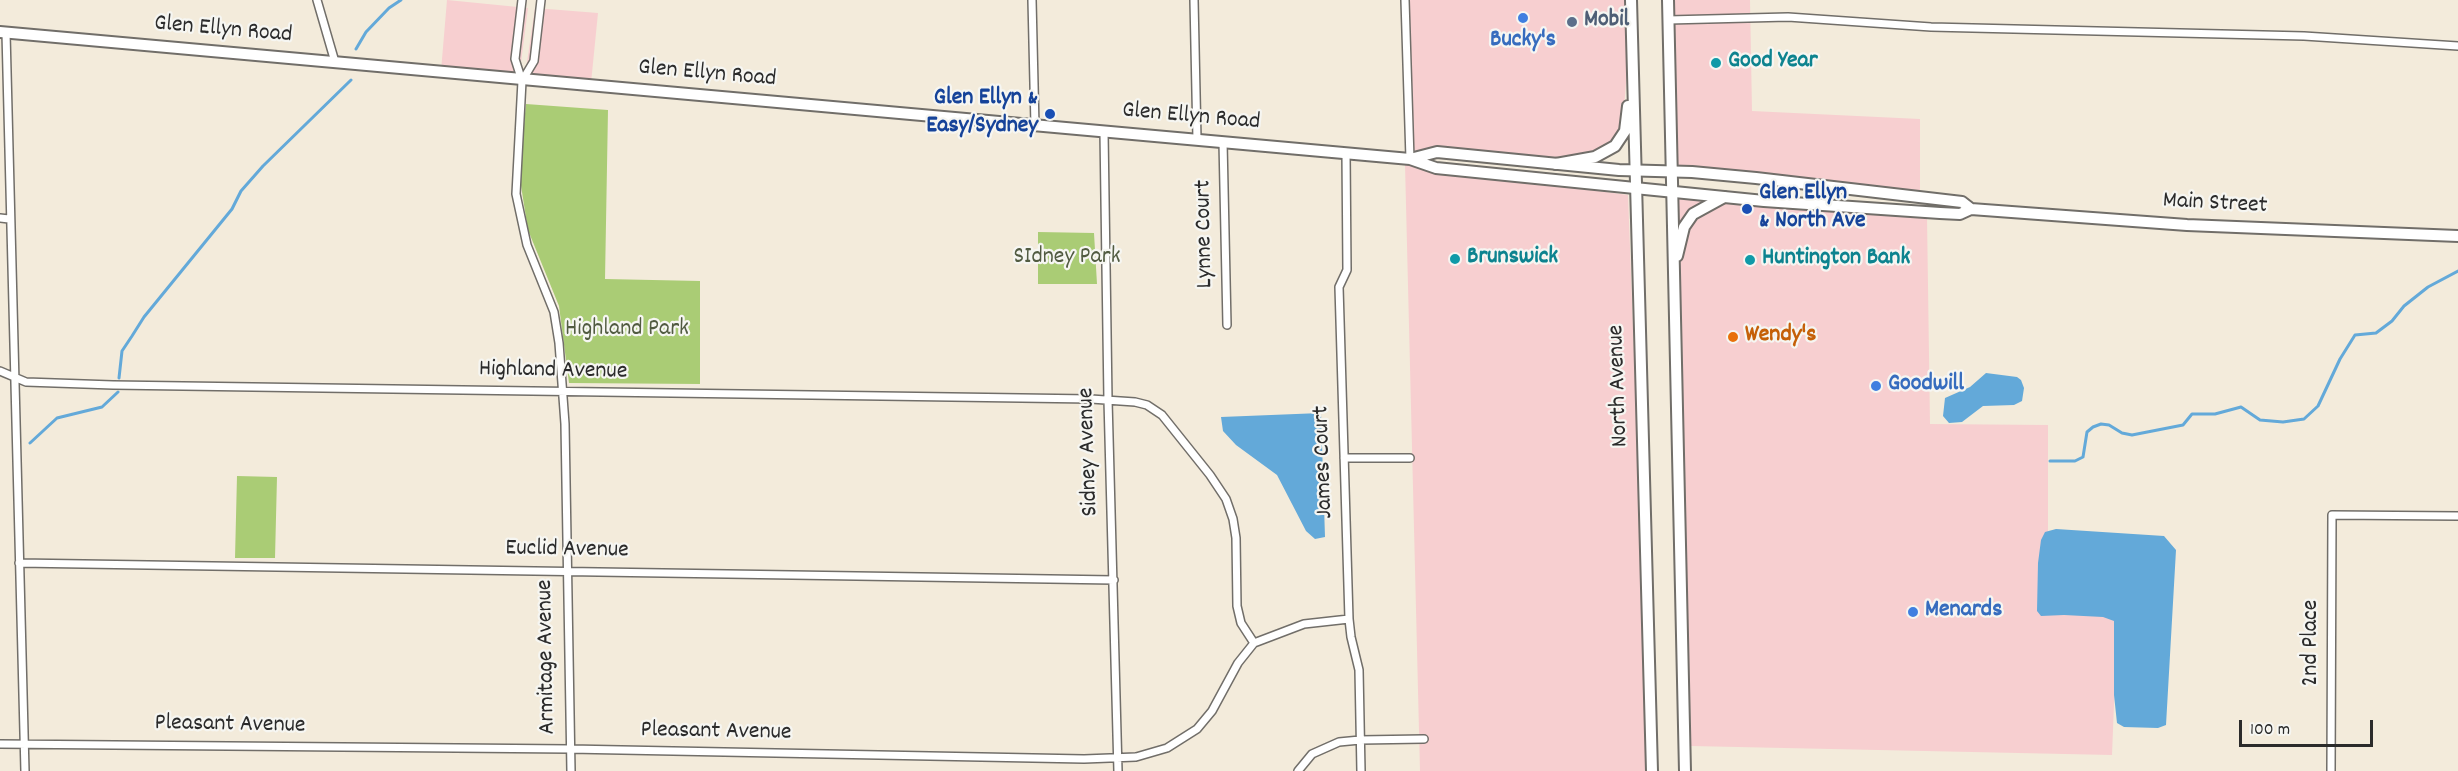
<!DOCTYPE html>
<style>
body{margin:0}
#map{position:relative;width:2458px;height:771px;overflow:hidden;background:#f3ebdb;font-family:Dekko,sans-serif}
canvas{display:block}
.scale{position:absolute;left:2239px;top:720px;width:134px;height:27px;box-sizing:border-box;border:3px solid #2b2b2b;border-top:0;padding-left:8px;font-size:18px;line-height:21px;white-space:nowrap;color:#2b2b2b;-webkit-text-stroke:4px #f6f6f2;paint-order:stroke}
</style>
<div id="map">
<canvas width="2458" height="771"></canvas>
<div class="scale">100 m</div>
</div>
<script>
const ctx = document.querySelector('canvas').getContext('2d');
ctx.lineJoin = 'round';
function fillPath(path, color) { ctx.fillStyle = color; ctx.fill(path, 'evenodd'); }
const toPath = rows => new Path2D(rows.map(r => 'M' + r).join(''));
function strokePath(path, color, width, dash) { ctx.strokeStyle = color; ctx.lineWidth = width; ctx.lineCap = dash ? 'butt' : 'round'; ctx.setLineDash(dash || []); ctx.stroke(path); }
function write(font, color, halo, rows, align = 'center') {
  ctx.font = font + ' Dekko,sans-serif'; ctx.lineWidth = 4.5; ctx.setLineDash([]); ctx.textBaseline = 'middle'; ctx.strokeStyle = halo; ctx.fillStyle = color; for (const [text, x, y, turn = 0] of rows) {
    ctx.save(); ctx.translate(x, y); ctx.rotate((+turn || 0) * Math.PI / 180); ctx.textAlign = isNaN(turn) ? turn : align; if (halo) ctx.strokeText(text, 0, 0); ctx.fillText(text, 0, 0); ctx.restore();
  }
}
fillPath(toPath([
 [447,0,528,8,519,78,441,71],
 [1408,0,1628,0,1629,43,1625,96,1622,128,1613,143,1593,153,1554,161,1412,155],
 [1672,0,1750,0,1752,111,1920,119,1920,196,1676,169],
 [535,8,598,13,591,83,525,76],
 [1405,164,1628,195,1644,621,1648,771,1420,771],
 [1677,197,1927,217,1930,424,2048,425,2048,598,2118,602,2112,755,1691,746]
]), '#f7cfd0');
fillPath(toPath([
 [526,104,608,110,605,279,700,281,700,384,569,383,559,306,528,230,519,173],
 [1038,232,1094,233,1097,284,1038,284],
 [237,476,277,477,275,558,235,558]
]), '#aacc75');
fillPath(toPath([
 [1986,373,2017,377,2021,380,2024,388,2022,401,2014,405,1983,406,1962,422,1949,423,1943,416,1945,398,1970,387],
 [1321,413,1325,537,1315,539,1306,531,1277,475,1236,445,1223,431,1221,417],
 [2056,529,2164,536,2176,550,2166,725,2158,728,2124,727,2117,723,2114,695,2114,621,2103,617,2064,615,2041,616,2037,611,2038,563,2041,540,2045,532]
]), '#63a9d9');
strokePath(toPath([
 [356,49,366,32,389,8,401,0],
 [119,378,122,351,132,336,144,317,232,209,241,191,263,166,351,80],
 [30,443,57,418,102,407,118,392],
 [2050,461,2075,461,2083,457,2087,432,2093,427,2101,424,2109,425,2122,433,2132,435,2183,425,2192,414,2215,414,2241,407,2260,420,2283,422,2304,419,2318,406,2340,359,2355,335,2376,333,2392,321,2404,306,2428,287,2458,271]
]), '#63a9d9', 3);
const street = toPath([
 [317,0,335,62],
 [522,0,515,59,522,81,516,194,527,245,554,312,559,343,565,424,571,771],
 [1032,0,1035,126],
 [1194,0,1197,139],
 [1405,0,1410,159],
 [1668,20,1788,17,1931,27,2304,36,2458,46],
 [6,33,25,771],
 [522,81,534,61,541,0],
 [1104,132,1108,400,1118,771],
 [1223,142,1227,325],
 [1346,153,1347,270,1339,287,1349,619,1351,637,1359,670,1361,771],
 [0,218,9,219],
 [0,371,26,382,113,385,1091,399,1135,402,1147,405,1162,415,1210,475,1226,499,1233,519,1236,538,1237,606,1241,623,1254,643],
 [1344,458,1410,458],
 [19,563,1114,580],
 [0,744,570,749,1084,759,1136,757,1167,748,1197,729,1212,711,1238,663,1254,643,1304,624,1349,619],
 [1298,771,1312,754,1339,742,1360,740,1424,739],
 [2331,771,2332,515,2458,516]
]);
const secondary = toPath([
 [0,32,1410,159,1436,168,1764,201,1940,213,1960,214,1971,209,2187,225,2458,236],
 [1410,159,1437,152,1619,170,1692,172,1756,178,1962,202,1971,209]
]);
const primary = toPath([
 [1631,0,1652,771],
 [1668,0,1685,771],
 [1556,164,1595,157,1615,146,1625,131,1628,106],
 [1677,256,1684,227,1693,214,1724,197]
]);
strokePath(street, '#716e69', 10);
strokePath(secondary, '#716e69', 14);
strokePath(primary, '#716e69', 14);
strokePath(street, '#fff', 7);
strokePath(secondary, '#fff', 10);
strokePath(primary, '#fff', 10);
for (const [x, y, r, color] of [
 [1523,18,6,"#3f7fe0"],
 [1572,22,6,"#5c6f8a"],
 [1716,63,6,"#0f9aa8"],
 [1050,114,6,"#1a4fb4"],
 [1747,209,6,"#1a4fb4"],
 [1455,259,6,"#0f9aa8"],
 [1750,260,6,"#0f9aa8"],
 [1733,337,6,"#e8710a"],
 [1876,386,6,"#3f7fe0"],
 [1913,612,6,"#3f7fe0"]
]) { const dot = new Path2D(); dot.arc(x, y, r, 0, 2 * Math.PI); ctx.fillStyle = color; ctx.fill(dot); strokePath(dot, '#f6f6f2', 2); }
write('bold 24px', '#4e5e75', '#f6f6f2', [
 ["Mobil",1584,22]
], 'left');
write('24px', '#2b2b2b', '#f6f6f2', [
 ["Glen Ellyn Road",223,31,5],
 ["Glen Ellyn Road",707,75,5],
 ["Glen Ellyn Road",1191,118,5],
 ["Main Street",2215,205,3],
 ["Lynne Court",1206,234,-91],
 ["Highland Avenue",553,372,1],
 ["North Avenue",1620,386,-92],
 ["Sidney Avenue",1090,452,-92],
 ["James Court",1325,462,-92],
 ["Euclid Avenue",567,551,1],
 ["2nd Place",2313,643,-90],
 ["Armitage Avenue",548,657,-91],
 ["Pleasant Avenue",230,726,1],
 ["Pleasant Avenue",716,733,1]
]);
write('bold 24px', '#366cbe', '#f6f6f2', [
 ["Bucky's",1523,42,"center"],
 ["Goodwill",1888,386],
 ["Menards",1925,612]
], 'left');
write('bold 24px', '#0d838f', '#f6f6f2', [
 ["Good Year",1728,63],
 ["Brunswick",1467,259],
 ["Huntington Bank",1762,260]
], 'left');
write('bold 24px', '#164399', '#f6f6f2', [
 ["Glen Ellyn &",1038,100],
 ["Easy/Sydney",1038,128],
 ["Glen Ellyn",1759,195,"left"],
 ["& North Ave",1759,223,"left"]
], 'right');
write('24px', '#515b41', '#f6f6f2', [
 ["SIdney Park",1067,259],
 ["Highland Park",627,331]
]);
write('bold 24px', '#c56008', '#f6f6f2', [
 ["Wendy's",1745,337]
], 'left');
</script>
